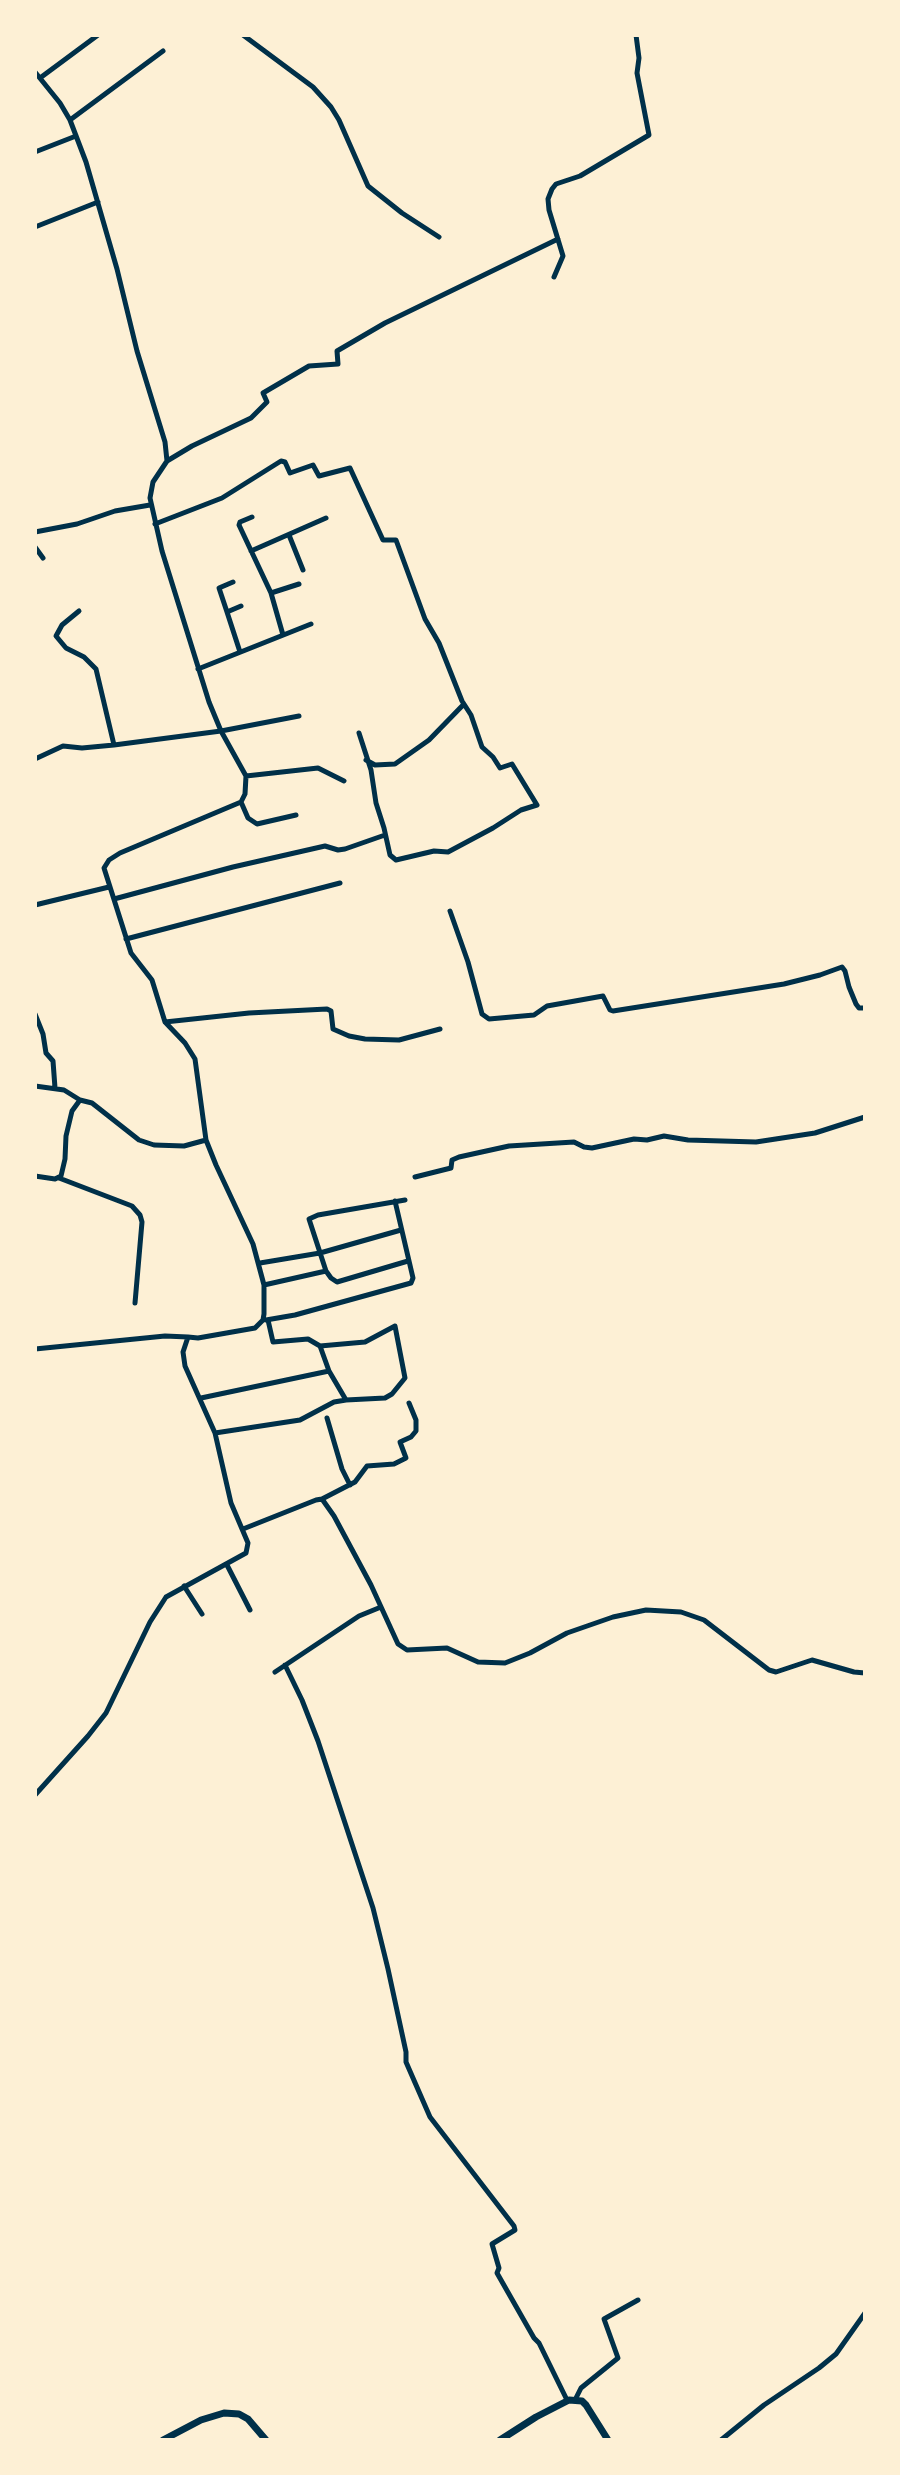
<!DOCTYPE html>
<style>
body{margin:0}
#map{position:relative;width:900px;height:2475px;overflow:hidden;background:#fdf0d5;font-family:Overpass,sans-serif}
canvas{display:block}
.frame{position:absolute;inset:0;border:37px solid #fdf0d5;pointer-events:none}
</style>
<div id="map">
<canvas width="900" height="2475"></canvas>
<div class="frame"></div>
</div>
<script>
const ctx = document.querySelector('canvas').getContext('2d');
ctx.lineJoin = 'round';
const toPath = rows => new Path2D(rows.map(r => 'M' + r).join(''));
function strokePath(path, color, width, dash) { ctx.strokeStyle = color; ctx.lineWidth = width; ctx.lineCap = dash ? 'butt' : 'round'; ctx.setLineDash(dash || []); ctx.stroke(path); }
strokePath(toPath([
 [243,35,313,87,331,107,339,120,368,186,402,213,439,237],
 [35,72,60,103,70,120,86,162,117,269,137,351,165,442,167,461,153,482,150,498,162,551,209,702,221,731,246,776,245,794,241,802,120,853,109,860,104,868,131,953,152,980,165,1022,185,1043,195,1059,206,1140,216,1165,253,1244,264,1285,264,1314,263,1320,255,1328,198,1338,188,1337,183,1352,185,1366,215,1433,231,1503,248,1543,246,1553,166,1597,150,1622,106,1713,88,1736,35,1795],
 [40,78,98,35],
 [70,120,163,51],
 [35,152,76,136],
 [35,227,98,202],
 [554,277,563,256,549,210,548,199,552,189,556,184,580,176,649,135,637,73,639,58,636,35],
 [167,461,192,446,251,418,267,402,263,393,309,366,338,364,337,351,385,323,558,239],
 [252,517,240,522,239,525,271,593,283,635],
 [155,524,222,498,281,461,285,462,290,473,313,465,319,476,350,468,383,540,396,540,425,619,439,643,462,701,471,715,482,747,493,757,500,768,512,764,537,805,521,810,493,828,448,852,434,851,396,860,390,855,384,828,376,803,371,770,359,733],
 [35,532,77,524,115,511,150,505],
 [289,535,303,570],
 [35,547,43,558],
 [251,551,326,518],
 [271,593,299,584],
 [79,611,62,625,56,636,66,648,84,657,96,669,114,745],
 [227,612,219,588,233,582],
 [240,652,227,612,241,606],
 [198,669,311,624],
 [35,759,63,746,82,748,114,745,221,731,299,716],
 [366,760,375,765,395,764,429,740,464,704],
 [246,776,318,768,344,781],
 [241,802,248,818,257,824,296,815],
 [114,899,233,867,325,846,338,850,345,849,385,835],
 [35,905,109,887],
 [450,911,468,962,482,1014,489,1019,534,1015,547,1006,603,996,610,1010,613,1011,784,984,820,975,842,967,845,971,849,987,856,1004,859,1008,865,1008],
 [126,939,340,883],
 [35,1014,43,1034,46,1053,53,1061,55,1088],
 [165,1022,249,1013,327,1009,331,1011,333,1029,349,1036,365,1039,399,1040,440,1029],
 [35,1086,64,1090,80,1100],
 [35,1176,55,1179,61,1176,65,1159,66,1136,72,1111,80,1100,92,1103,139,1140,154,1145,184,1146,206,1140],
 [415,1177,451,1168,452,1160,459,1157,509,1146,574,1142,584,1147,592,1148,634,1139,647,1140,664,1136,688,1140,756,1142,815,1133,865,1117],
 [59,1178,132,1206,140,1215,142,1222,135,1303],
 [405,1200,318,1215,309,1219,326,1271,331,1278,337,1282,408,1261],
 [260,1263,320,1253,401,1230],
 [264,1285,326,1271],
 [266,1320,295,1315,411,1283,413,1278,395,1201],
 [320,1346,329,1371,346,1400],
 [35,1349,165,1336,188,1337],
 [201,1398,329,1371],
 [327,1418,342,1469,350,1485],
 [215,1433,300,1420,334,1402,346,1400,385,1398,392,1394,405,1378,395,1326,365,1342,320,1346,308,1339,273,1342,268,1320],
 [322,1499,355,1482,367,1466,394,1464,406,1458,400,1442,411,1437,416,1431,416,1420,409,1403],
 [243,1529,316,1500,322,1499,334,1516,371,1585,398,1644,407,1650,447,1648,478,1662,505,1663,530,1653,567,1633,613,1617,646,1610,681,1612,704,1620,769,1670,776,1672,812,1660,854,1672,865,1673],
 [227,1565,250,1610],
 [184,1586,202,1614],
 [285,1665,302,1700,318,1741,373,1908,388,1969,406,2052,406,2062,430,2117,514,2226,515,2230,492,2244,499,2268,497,2273,534,2338,539,2343,567,2400],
 [275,1672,359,1616,381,1607],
 [575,2400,581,2388,618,2358,604,2319,638,2300],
 [721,2440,764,2405,819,2368,836,2354,865,2313]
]), '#003049', 5);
strokePath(toPath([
 [163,2440,201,2420,224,2413,239,2414,248,2419,266,2440],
 [500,2440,536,2417,569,2400,582,2401,586,2405,608,2440]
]), '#003049', 7);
</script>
